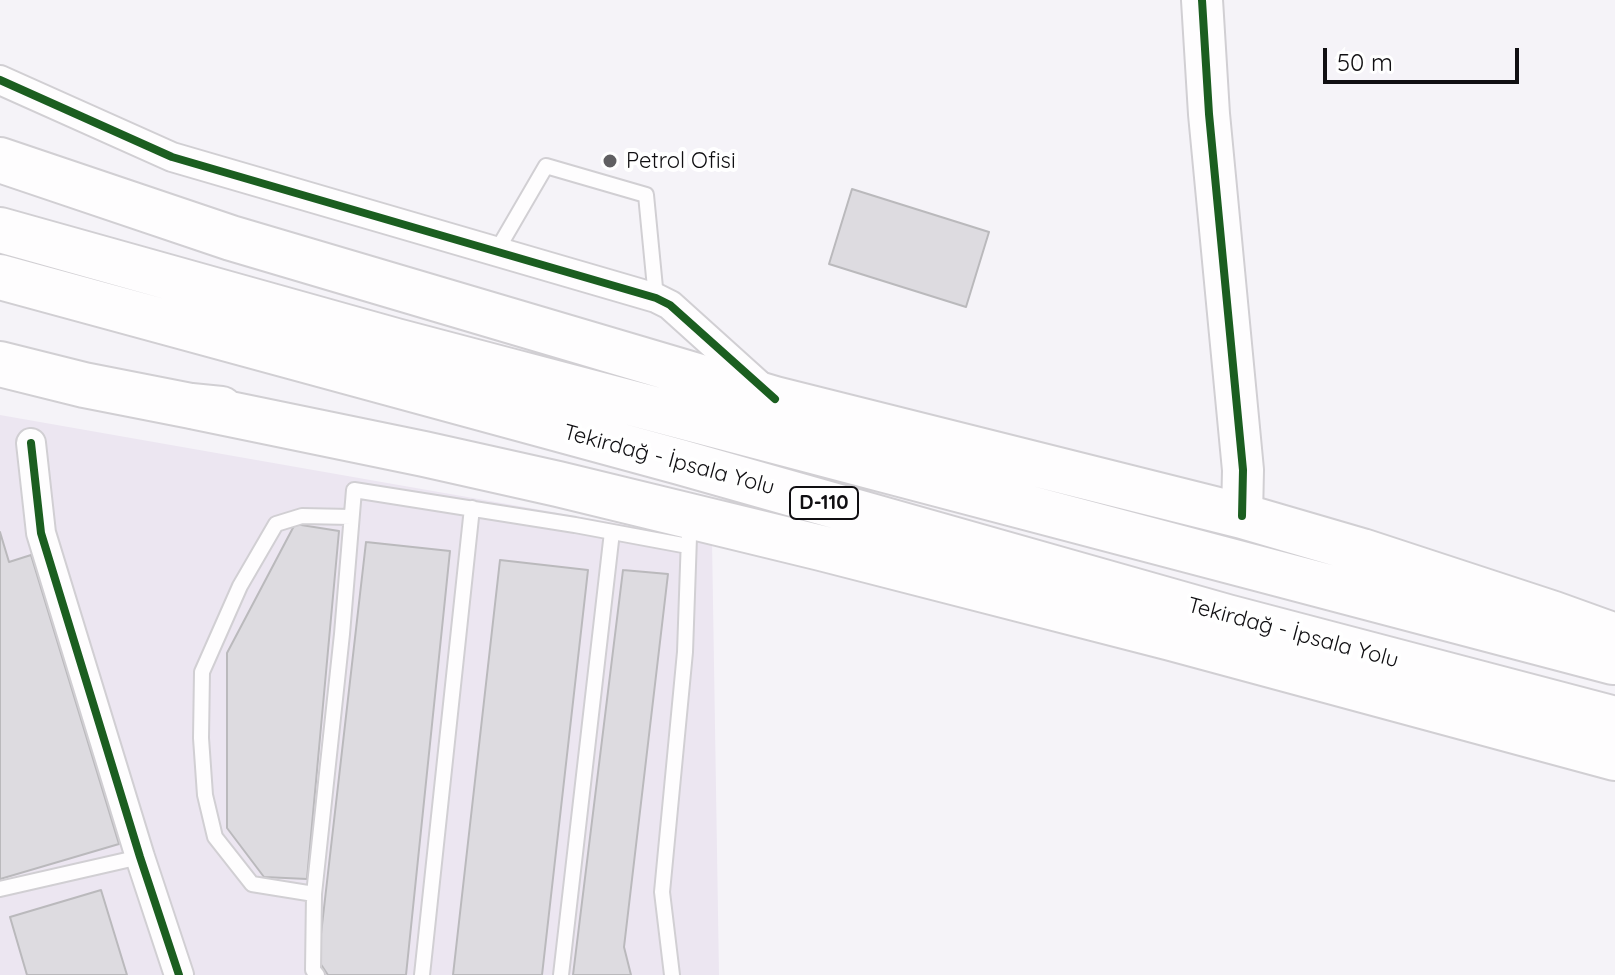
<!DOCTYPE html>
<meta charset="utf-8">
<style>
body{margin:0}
#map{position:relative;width:1615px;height:975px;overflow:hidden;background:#f5f3f8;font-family:Quicksand,sans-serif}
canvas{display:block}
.scale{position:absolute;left:1323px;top:48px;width:196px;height:36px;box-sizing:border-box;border:4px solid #100f12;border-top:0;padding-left:10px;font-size:24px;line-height:28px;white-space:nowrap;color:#100f12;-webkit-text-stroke:6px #fff;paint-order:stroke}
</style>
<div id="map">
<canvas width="1615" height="975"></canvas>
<div class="scale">50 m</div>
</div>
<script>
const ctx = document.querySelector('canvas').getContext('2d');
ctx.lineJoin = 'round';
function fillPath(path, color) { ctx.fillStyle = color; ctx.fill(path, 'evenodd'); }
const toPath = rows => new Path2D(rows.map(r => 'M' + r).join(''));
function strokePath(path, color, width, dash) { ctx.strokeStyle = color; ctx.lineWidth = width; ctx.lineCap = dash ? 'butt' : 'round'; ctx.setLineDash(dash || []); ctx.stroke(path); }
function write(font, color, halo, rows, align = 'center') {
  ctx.font = font + ' Quicksand,sans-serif'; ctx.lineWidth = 8; ctx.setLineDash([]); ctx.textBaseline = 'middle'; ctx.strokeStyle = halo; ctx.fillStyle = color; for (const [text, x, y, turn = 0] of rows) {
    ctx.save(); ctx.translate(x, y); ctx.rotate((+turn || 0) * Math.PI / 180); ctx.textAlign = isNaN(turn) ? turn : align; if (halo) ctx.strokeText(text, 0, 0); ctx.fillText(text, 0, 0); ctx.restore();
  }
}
fillPath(toPath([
 [0,415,712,540,719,975,0,975]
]), '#ece6f1');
const building = toPath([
 [852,189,989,232,966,307,829,264,852,189],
 [295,524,339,531,307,879,264,877,227,828,227,653,295,524],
 [0,532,9,562,31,555,119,844,0,879,0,532],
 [366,542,450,551,406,975,328,975,318,960,366,542],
 [500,560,588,570,542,975,453,975,500,560],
 [623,570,668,574,624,947,631,975,573,975,623,570],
 [101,890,127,975,27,975,10,917,101,890]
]);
fillPath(building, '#dddbe0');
strokePath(building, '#bab9bc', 2);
const lane = toPath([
 [496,252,546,166,646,195,656,298],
 [0,889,140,857],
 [314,894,252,884,215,837,205,795,201,738,202,672,240,586,276,524,302,516,351,517],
 [317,975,313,970,314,894,342,634,354,490,575,525,688,546],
 [422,975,472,508],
 [561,975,612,532],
 [672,975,662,892,685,652,689,537]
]);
const street = toPath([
 [0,80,172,157,656,298,670,305,762,388],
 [31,443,41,533,140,857,179,975]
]);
const secondary = toPath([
 [1202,0,1209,114,1243,470,1242,516]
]);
const highway = toPath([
 [0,160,231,238,775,399,1242,516,1362,551,1554,614,1615,636],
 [0,230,396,341,1613,662],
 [0,277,680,462,1227,617,1615,719],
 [0,364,84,385,191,406,221,409],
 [191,406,424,454,558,484,821,548,1171,638,1615,758]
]);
strokePath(lane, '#d1cfd3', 18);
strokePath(street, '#d1cfd3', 32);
strokePath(secondary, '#d1cfd3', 44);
strokePath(highway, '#d1cfd3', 48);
strokePath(lane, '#fefdfe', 14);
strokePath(street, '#fefdfe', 28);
strokePath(secondary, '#fefdfe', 40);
strokePath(highway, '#fefdfe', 44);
strokePath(toPath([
 [1202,0,1209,114,1243,470,1242,516],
 [0,80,172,157,656,298,670,305,775,399],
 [31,443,41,533,140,857,179,975]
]), '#1b5e20', 8);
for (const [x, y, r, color] of [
 [610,161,8,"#605f62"]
]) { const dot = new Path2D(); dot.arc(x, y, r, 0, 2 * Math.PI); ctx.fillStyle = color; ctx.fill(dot); strokePath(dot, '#fff', 3); }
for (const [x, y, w] of [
 [824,503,68]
]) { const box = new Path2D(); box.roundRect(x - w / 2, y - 16, w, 32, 6); ctx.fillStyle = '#fff'; ctx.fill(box); strokePath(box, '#100f12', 2); }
write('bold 20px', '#100f12', null, [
 ["D-110",824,503]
]);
write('22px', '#100f12', '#fff', [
 ["Petrol Ofisi",626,161]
], 'left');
write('22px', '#100f12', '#fff', [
 ["Tekirdağ - İpsala Yolu",669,460,15],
 ["Tekirdağ - İpsala Yolu",1293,633,15]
]);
</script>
